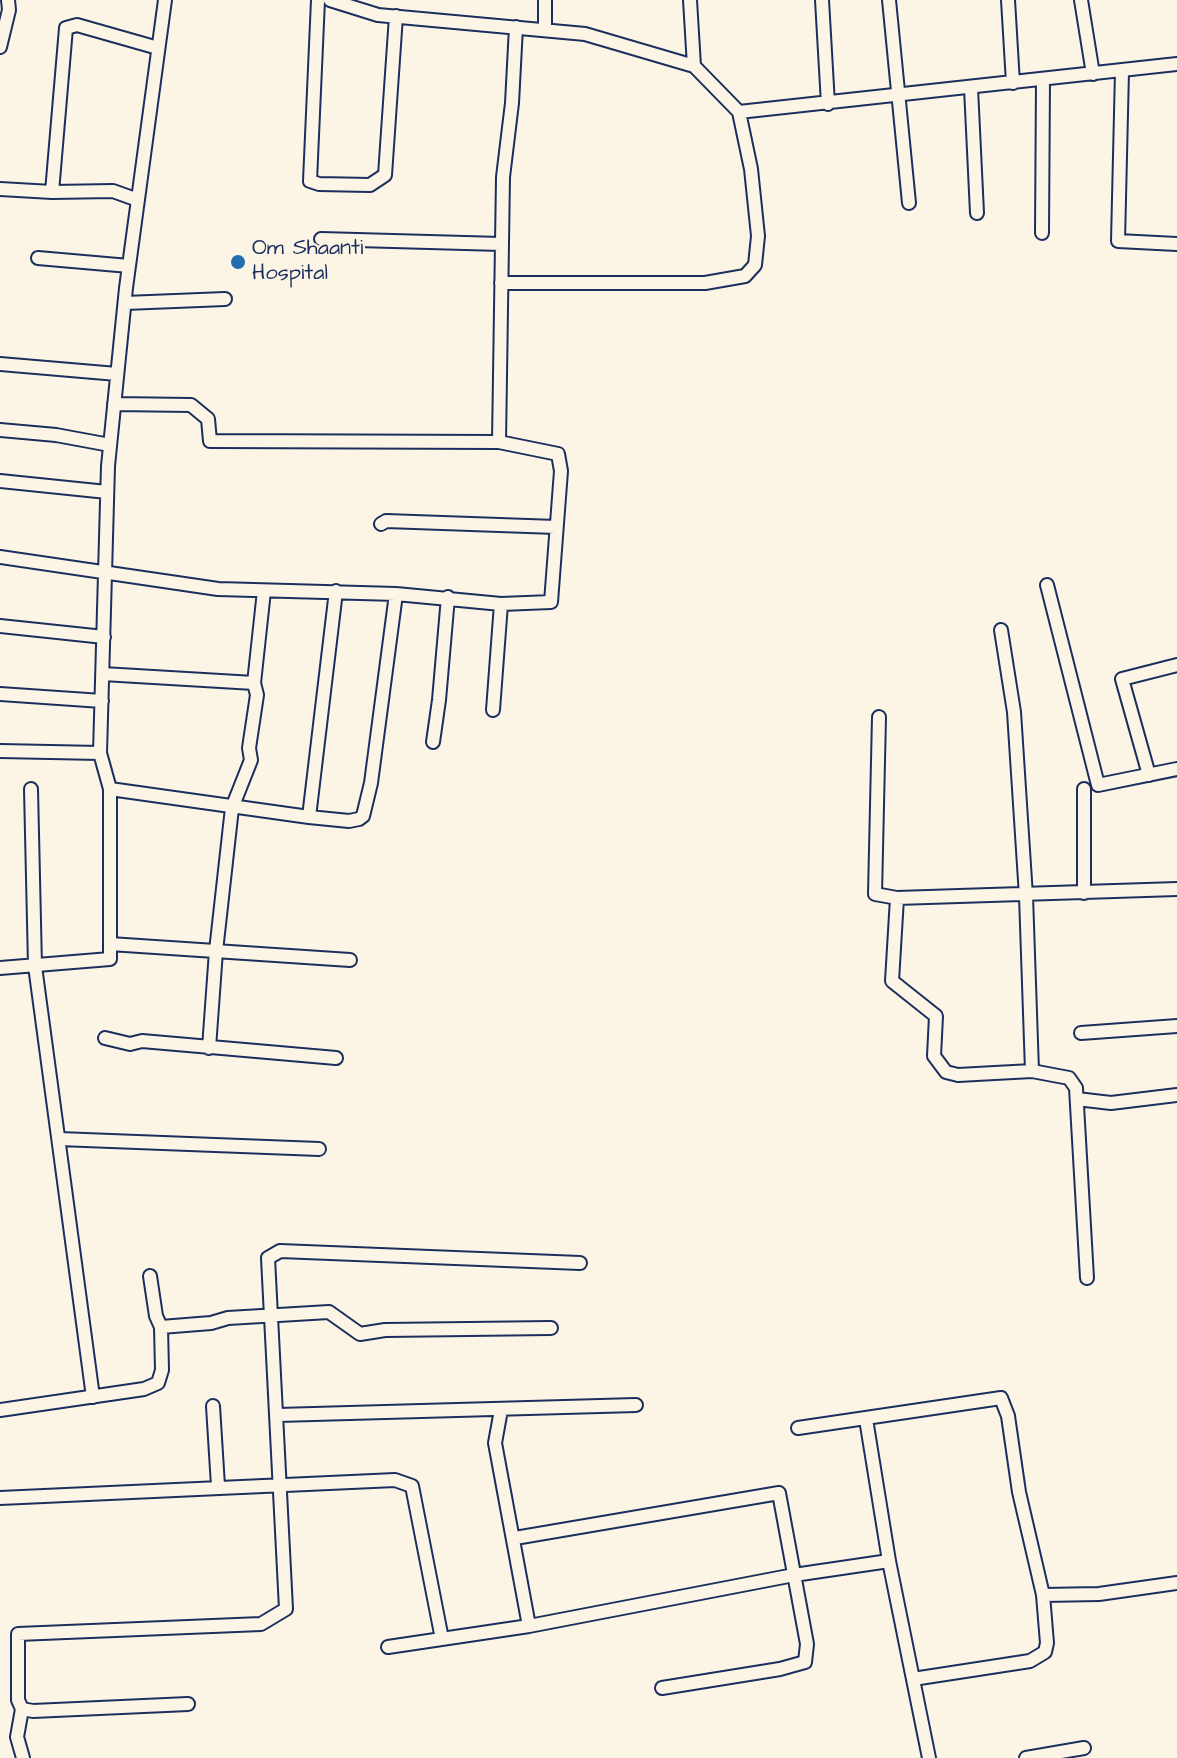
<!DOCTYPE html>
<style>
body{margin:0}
canvas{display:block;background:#fcf5e5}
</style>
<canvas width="1177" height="1758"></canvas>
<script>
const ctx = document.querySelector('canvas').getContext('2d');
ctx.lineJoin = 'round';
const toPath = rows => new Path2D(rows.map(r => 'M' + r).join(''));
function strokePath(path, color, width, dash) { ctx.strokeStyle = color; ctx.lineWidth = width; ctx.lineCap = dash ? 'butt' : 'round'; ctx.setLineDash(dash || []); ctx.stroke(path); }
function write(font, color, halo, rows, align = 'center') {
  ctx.font = font + ' "Architects Daughter",sans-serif'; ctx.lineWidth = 4.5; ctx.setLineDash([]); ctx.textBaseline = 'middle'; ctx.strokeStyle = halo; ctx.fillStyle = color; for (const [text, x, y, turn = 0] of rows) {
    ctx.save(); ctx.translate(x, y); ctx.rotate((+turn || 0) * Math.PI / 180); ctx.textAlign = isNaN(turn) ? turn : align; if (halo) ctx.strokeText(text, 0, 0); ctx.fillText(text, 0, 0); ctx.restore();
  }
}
const minor = toPath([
 [318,0,310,181,319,184,370,185,385,175,396,16],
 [330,0,378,15,585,34,694,66,739,112,1177,64],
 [545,0,545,30],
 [690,0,694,66],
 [822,0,828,104],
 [889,0,909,203],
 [1008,0,1013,83],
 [1081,0,1093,74],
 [0,47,9,10,8,0],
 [1122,71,1118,241,1177,244],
 [971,88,977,213],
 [0,189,52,192,113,191,138,200],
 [52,192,66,28,77,25,158,48],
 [1042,233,1043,80],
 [321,239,501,244],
 [38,258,129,266],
 [501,283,705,283,745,276,755,265,758,236,751,169,739,112],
 [125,303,225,299],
 [0,364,117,374],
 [0,430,56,435,110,445],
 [499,442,503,177,512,103,516,27],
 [0,481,107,492],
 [381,524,386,521,556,527],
 [0,557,218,589,396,594,501,604,551,602,561,471,558,454,499,442,210,441,208,419,191,405,114,404],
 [1047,585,1098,785,1177,769],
 [0,626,104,637],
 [1001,630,1014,712,1026,896,1032,1071],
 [103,674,254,683],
 [0,694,102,701],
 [493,710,501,604],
 [879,717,875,894,897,898,1177,889],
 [433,742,439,700,448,597],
 [0,751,100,753],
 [1149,775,1122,679,1177,665],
 [31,789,35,966,93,1397],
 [110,789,309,817,349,821,359,819,363,816,371,783,396,594],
 [309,817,336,591],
 [1084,893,1084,789],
 [897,898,892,981,936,1016,934,1056,946,1072,958,1075,1032,1071,1069,1078,1076,1088,1087,1278],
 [110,944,350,960],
 [0,968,110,959,110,789,100,753,108,466,126,288,165,0],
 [1081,1033,1177,1026],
 [105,1038,130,1044,142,1041,336,1058],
 [209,1048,216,951,232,808,251,760,249,748,257,695,254,683,264,591],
 [1077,1099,1111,1103,1177,1095],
 [59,1139,319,1149],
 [161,1327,211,1323,228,1318,329,1312,360,1334,385,1330,551,1328],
 [213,1406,218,1486],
 [0,1410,144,1389,158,1383,162,1370,161,1327,156,1316,150,1276],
 [501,1410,495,1443,529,1626],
 [278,1415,636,1405],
 [866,1419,889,1561,929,1758],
 [798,1428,1001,1398,1008,1416,1019,1492,1043,1595,1047,1643,1045,1652,1030,1661,913,1679],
 [0,1498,395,1480,412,1486,442,1639],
 [515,1538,779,1493,807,1644,805,1662,780,1669,662,1688],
 [1043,1595,1099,1594,1177,1583],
 [388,1647,529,1626,794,1575,889,1561],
 [22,1709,33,1711,188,1704],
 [23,1758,17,1737,22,1709,18,1700,18,1634,261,1624,286,1609,268,1258,280,1251,580,1263],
 [1026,1758,1084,1748]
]);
strokePath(minor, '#1b2f5e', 16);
strokePath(minor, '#fcf5e5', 12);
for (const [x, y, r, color] of [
 [238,262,8,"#1f6fb2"]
]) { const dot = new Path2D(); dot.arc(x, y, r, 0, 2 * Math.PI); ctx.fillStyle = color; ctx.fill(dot); strokePath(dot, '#fcf5e5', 2); }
write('22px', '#1b2f5e', '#fcf5e5', [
 ["Om Shaanti",252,249],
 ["Hospital",252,274]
], 'left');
</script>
